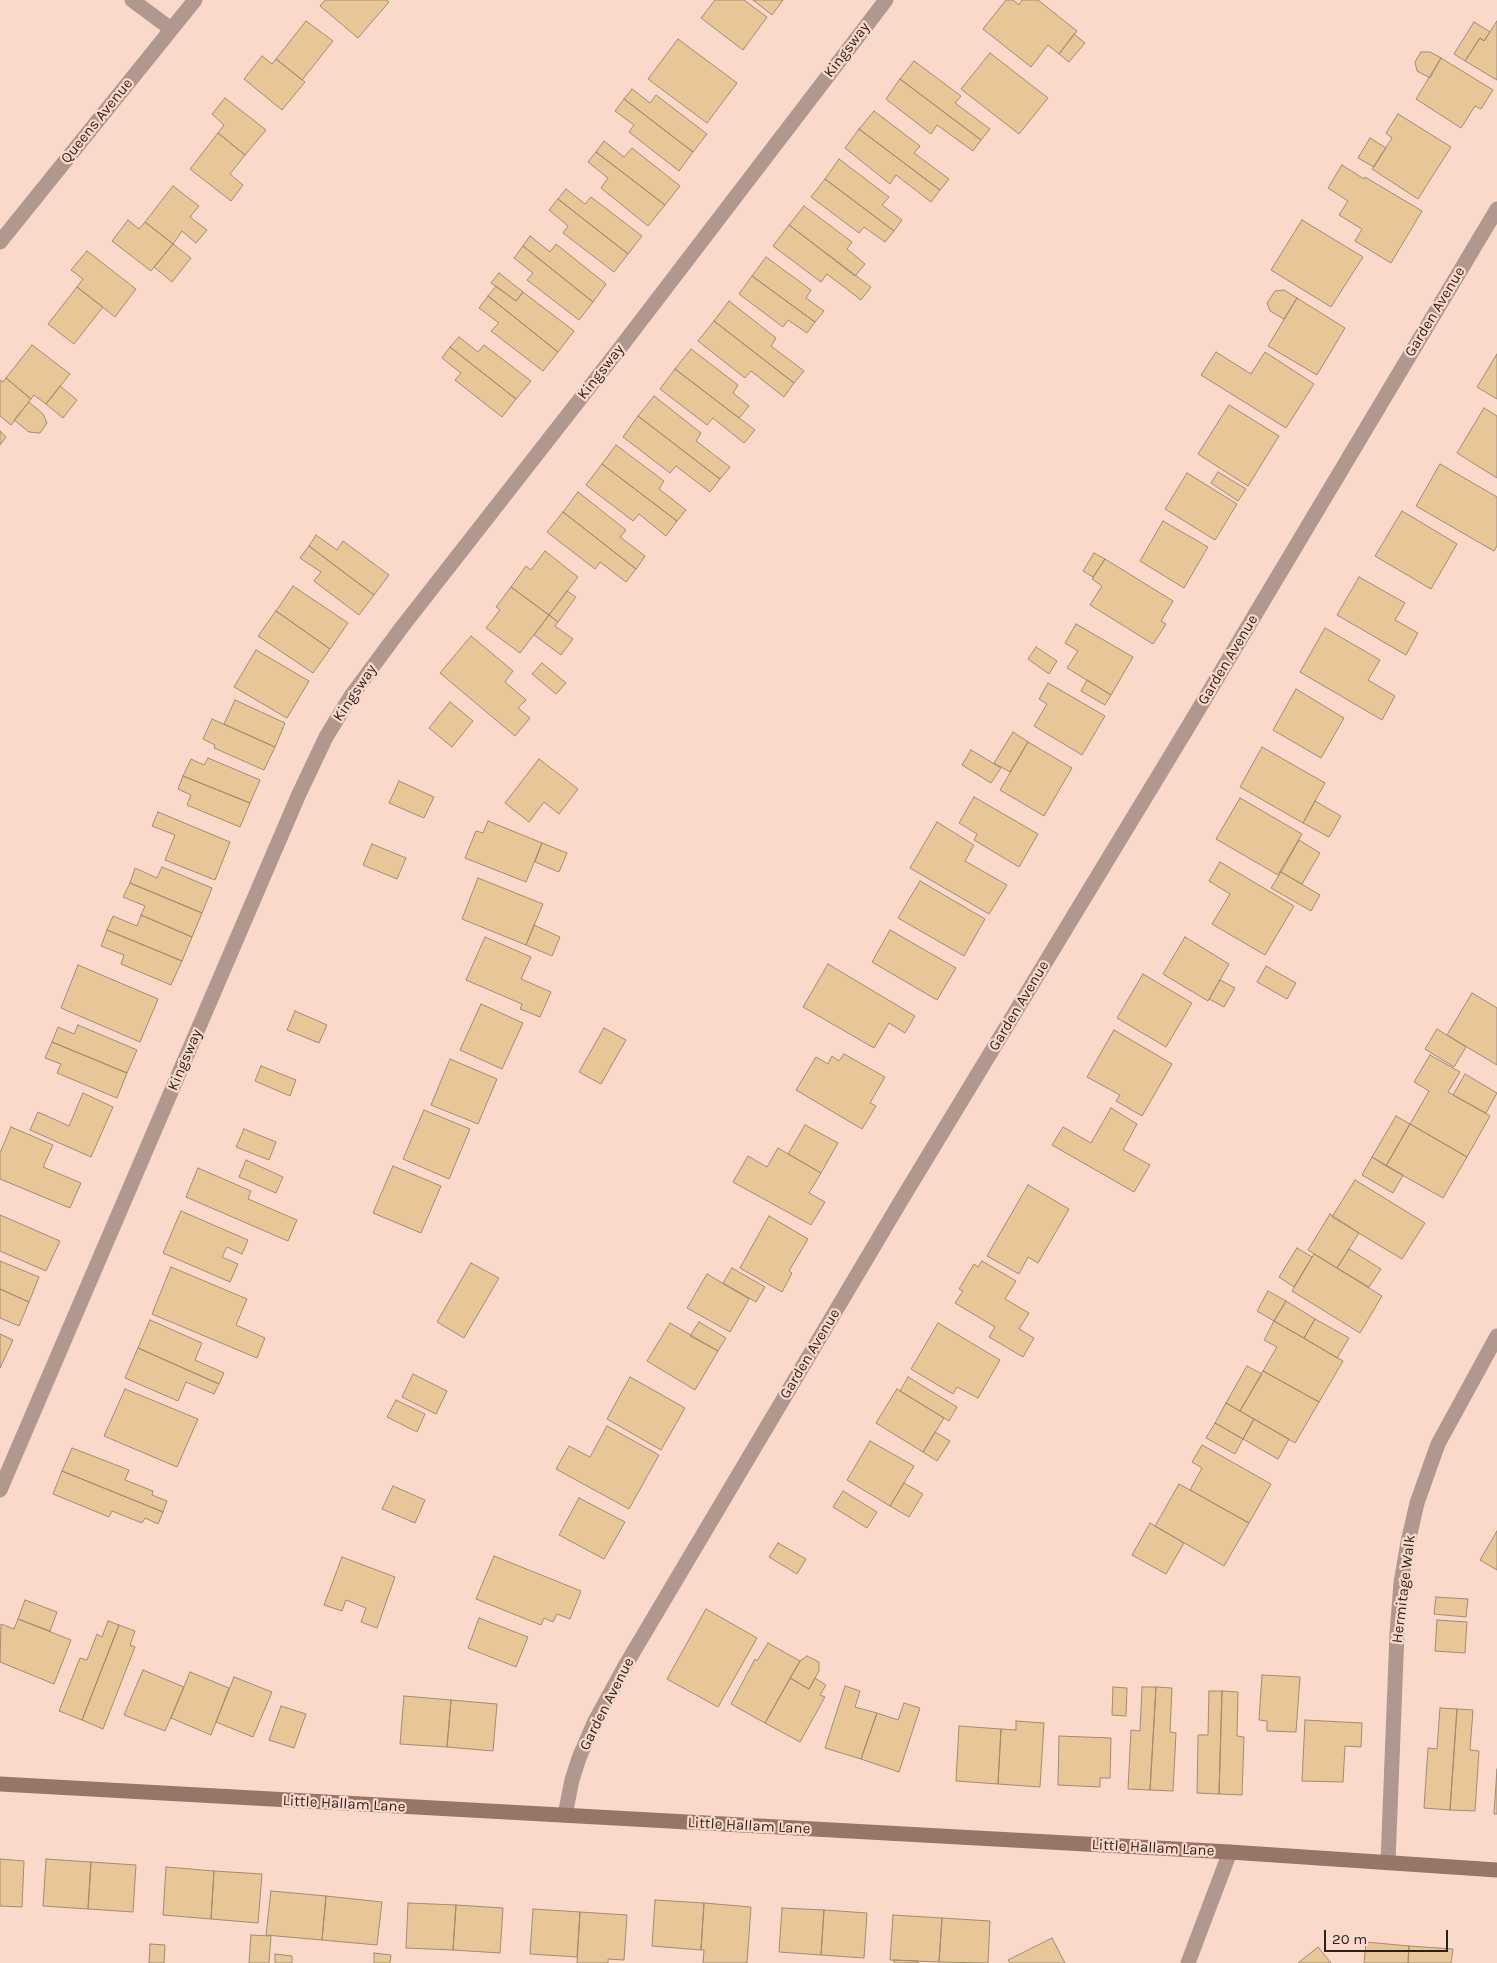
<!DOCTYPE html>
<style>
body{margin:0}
#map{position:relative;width:1497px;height:1963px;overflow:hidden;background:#fad9cb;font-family:Karla,sans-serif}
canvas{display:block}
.scale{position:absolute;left:1324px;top:1930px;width:124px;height:22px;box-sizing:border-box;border:2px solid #2b1f1a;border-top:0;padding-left:6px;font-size:15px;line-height:18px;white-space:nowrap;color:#2b1f1a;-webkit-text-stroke:4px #fad9cb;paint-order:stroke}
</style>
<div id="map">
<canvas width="1497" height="1963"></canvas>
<div class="scale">20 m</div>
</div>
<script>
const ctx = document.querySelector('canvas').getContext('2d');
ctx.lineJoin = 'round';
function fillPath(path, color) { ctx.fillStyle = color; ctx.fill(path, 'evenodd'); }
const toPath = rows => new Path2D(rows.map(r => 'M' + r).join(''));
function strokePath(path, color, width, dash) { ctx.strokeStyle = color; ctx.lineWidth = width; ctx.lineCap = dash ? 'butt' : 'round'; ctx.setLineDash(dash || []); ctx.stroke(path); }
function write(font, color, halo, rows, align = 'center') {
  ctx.font = font + ' Karla,sans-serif'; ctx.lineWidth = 4.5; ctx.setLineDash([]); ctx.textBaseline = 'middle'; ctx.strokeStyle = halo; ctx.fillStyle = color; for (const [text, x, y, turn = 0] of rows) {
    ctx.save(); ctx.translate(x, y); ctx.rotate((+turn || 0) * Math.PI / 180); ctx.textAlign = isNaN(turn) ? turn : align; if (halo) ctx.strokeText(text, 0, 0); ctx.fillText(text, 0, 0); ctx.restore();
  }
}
const building = toPath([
 [325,0,387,0,389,2,358,38,320,6,325,0],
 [715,0,744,0,767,17,743,50,701,18,715,0],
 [753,0,783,0,772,15,753,0],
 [1006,0,1013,0,1019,5,1022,0,1038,0,1077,31,1059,54,1048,45,1031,67,983,29,1006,0],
 [306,21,333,41,302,80,276,59,306,21],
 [1497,21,1497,80,1465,61,1480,38,1484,41,1497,21],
 [1474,22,1490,32,1484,41,1480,38,1465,61,1454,54,1474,22],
 [1074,34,1085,43,1069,62,1059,54,1074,34],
 [678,39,737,83,707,123,648,79,678,39],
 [1421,52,1430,52,1441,58,1430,78,1417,71,1415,62,1421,52],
 [990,53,1048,98,1019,134,961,89,990,53],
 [262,56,272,64,276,59,305,82,282,110,244,79,262,56],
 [1441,58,1493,90,1481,109,1475,106,1461,128,1416,99,1441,58],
 [914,61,961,96,955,103,990,129,981,140,900,79,914,61],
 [900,79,981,140,973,151,937,125,931,134,886,99,900,79],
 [632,89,650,103,656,95,707,134,693,152,624,99,632,89],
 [225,98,266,130,245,155,218,133,224,125,212,114,225,98],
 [624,99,693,152,679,171,629,132,634,125,615,111,624,99],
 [874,111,920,146,914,153,949,179,940,190,859,129,874,111],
 [1398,114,1451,147,1418,199,1372,169,1392,138,1386,133,1398,114],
 [859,129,940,190,931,202,896,175,890,184,845,148,859,129],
 [218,133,245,155,230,174,243,185,231,201,190,169,218,133],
 [1370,138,1386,148,1374,167,1358,158,1370,138],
 [604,141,624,157,632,148,680,186,665,205,596,152,604,141],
 [596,152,665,205,648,226,601,188,608,178,588,162,596,152],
 [839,159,889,197,882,205,902,220,894,231,825,179,839,159],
 [1342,165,1364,179,1365,177,1422,211,1391,263,1355,241,1362,229,1339,215,1348,201,1328,188,1342,165],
 [825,179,894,231,885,242,864,227,859,233,811,197,825,179],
 [173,186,199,206,190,217,207,230,196,243,182,231,173,244,145,222,173,186],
 [566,189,585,204,591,197,642,236,628,254,558,199,566,189],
 [558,199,628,254,614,272,563,233,568,226,549,210,558,199],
 [804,206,852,242,847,249,865,264,855,276,789,225,804,206],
 [128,220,139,229,145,222,173,244,151,271,112,241,128,220],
 [1302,220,1363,257,1331,307,1271,270,1302,220],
 [789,225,871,287,861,300,827,274,821,282,773,246,789,225],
 [530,236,550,252,556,244,606,284,593,302,523,246,530,236],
 [173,244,191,258,172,282,154,267,173,244],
 [523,246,593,302,579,320,527,280,533,273,514,258,523,246],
 [87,251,136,289,115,317,77,287,83,279,71,270,87,251],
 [766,257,811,290,806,298,824,311,815,322,752,276,766,257],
 [499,273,523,292,516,301,491,283,499,273],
 [752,276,815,322,807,333,788,320,783,327,739,294,752,276],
 [496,286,516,301,523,292,574,331,558,352,488,296,496,286],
 [77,287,103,307,74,344,48,324,77,287],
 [1284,290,1297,298,1284,319,1270,311,1267,303,1275,291,1284,290],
 [488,296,558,352,543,371,491,331,499,323,479,308,488,296],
 [1297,298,1345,328,1317,375,1268,346,1297,298],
 [729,301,776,338,771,346,804,371,794,383,714,321,729,301],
 [714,321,794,383,784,397,751,371,745,378,698,341,714,321],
 [459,337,478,352,484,345,531,381,516,399,450,347,459,337],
 [32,345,70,374,46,404,34,395,31,399,6,378,32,345],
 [450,347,516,399,502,417,455,380,461,373,442,358,450,347],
 [691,349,738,385,733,393,749,406,739,418,675,369,691,349],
 [1216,352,1251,374,1265,352,1314,384,1286,428,1201,375,1216,352],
 [1497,354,1497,399,1477,387,1497,354],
 [675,369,755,430,744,443,713,418,707,425,660,389,675,369],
 [6,378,31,399,11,425,0,416,0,380,3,382,6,378],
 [60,386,77,400,63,418,46,404,60,386],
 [654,396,701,433,696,441,730,467,720,479,638,416,654,396],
 [29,402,43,414,47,423,40,433,29,432,14,420,29,402],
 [1229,405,1279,436,1248,486,1198,454,1229,405],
 [1484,408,1497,416,1497,478,1457,453,1484,408],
 [638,416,720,479,710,492,676,466,670,473,623,437,638,416],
 [0,431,6,437,0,445,0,431],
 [616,445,664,481,659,489,686,510,677,521,602,464,616,445],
 [602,464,677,521,666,536,639,514,633,521,586,485,602,464],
 [1440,464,1497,497,1497,546,1494,551,1416,506,1440,464],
 [1218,472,1246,489,1238,501,1211,483,1218,472],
 [1187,473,1237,504,1215,540,1165,509,1187,473],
 [578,492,626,530,620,537,645,556,636,569,563,512,578,492],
 [1402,511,1457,544,1431,589,1375,556,1402,511],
 [563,512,636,569,626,582,600,562,595,569,547,532,563,512],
 [1163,521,1208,547,1184,588,1140,561,1163,521],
 [316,535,337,550,343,541,389,575,374,595,309,546,316,535],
 [309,546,374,595,359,615,314,581,321,572,300,558,309,546],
 [545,551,578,577,549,615,511,587,526,566,531,570,545,551],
 [1094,553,1105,559,1093,577,1083,571,1094,553],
 [1105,559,1173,601,1161,621,1166,624,1153,644,1090,605,1102,586,1092,579,1105,559],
 [1359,577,1405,603,1395,620,1418,633,1406,655,1337,615,1359,577],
 [293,586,348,623,330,649,276,611,293,586],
 [511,587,549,615,520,653,486,628,500,610,496,607,511,587],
 [567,591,576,597,558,622,549,615,567,591],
 [276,611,330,649,313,673,258,636,276,611],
 [549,615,558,622,555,626,573,639,561,655,534,635,549,615],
 [1076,624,1133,657,1111,695,1067,668,1078,651,1065,643,1076,624],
 [1325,628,1380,660,1368,680,1395,696,1382,720,1300,672,1325,628],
 [471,636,513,671,505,682,526,700,518,708,530,718,515,736,440,673,471,636],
 [1036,647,1057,661,1049,674,1028,659,1036,647],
 [256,650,309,681,287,718,234,687,256,650],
 [542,663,566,683,556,694,532,674,542,663],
 [1087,680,1111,695,1105,705,1081,691,1087,680],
 [1048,683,1105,716,1082,755,1034,726,1047,704,1039,699,1048,683],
 [1296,689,1344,718,1321,758,1273,730,1296,689],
 [235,700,285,723,275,747,224,724,235,700],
 [450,702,473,721,452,747,429,728,450,702],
 [212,719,275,747,264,770,214,748,215,745,203,739,212,719],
 [1013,732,1028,742,1010,772,994,763,1013,732],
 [1028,742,1072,768,1044,816,1000,790,1028,742],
 [1262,747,1325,783,1303,823,1240,787,1262,747],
 [971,750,1001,768,991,783,962,765,971,750],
 [208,758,260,780,250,803,183,776,191,759,204,765,208,758],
 [539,759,578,789,559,814,544,802,529,822,505,803,539,759],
 [183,776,250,803,240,827,187,805,191,795,178,789,183,776],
 [399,781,434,797,424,818,389,803,399,781],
 [974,797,1038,834,1019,867,974,840,977,834,959,823,974,797],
 [1240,798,1302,834,1278,875,1216,839,1240,798],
 [1315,801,1341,816,1329,837,1303,823,1315,801],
 [158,812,230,842,215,880,165,860,175,835,152,826,158,812],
 [488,821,542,843,526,882,465,858,476,831,483,833,488,821],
 [937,822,974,845,965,861,1007,885,989,914,910,868,937,822],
 [1299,840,1320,853,1302,884,1281,872,1299,840],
 [542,843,567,853,559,872,535,862,542,843],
 [372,844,406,858,397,879,363,865,372,844],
 [1220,862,1294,906,1265,955,1212,924,1230,894,1209,881,1220,862],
 [162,867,212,888,202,913,130,883,135,868,157,878,162,867],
 [1281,872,1320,895,1311,911,1271,888,1281,872],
 [478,878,543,904,526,945,462,919,478,878],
 [920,881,985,919,964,956,898,918,920,881],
 [130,883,202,913,192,937,141,915,145,906,123,897,130,883],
 [141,915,192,937,182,961,107,930,113,916,137,926,141,915],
 [534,925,560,937,552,956,526,945,534,925],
 [107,930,182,961,171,985,121,964,124,955,101,946,107,930],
 [890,930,956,968,937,1000,872,962,890,930],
 [485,937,531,957,521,979,551,992,540,1017,520,1009,522,1004,466,980,485,937],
 [1185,937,1229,964,1208,1001,1163,974,1185,937],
 [828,964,915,1016,905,1033,889,1023,874,1048,803,1007,828,964],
 [78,965,158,999,140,1042,61,1008,78,965],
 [1266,966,1296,983,1287,999,1257,982,1266,966],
 [1143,974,1192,1003,1166,1047,1117,1018,1143,974],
 [1220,980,1235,988,1224,1007,1209,999,1220,980],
 [1472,993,1497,1008,1497,1065,1447,1035,1472,993],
 [481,1004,523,1023,502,1069,460,1050,481,1004],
 [295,1011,327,1025,319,1043,287,1030,295,1011],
 [78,1025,137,1050,127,1073,52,1042,58,1027,74,1034,78,1025],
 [604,1028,626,1040,601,1084,579,1072,604,1028],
 [1437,1029,1466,1047,1454,1067,1425,1049,1437,1029],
 [1114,1030,1172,1064,1142,1116,1116,1101,1120,1095,1087,1077,1114,1030],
 [52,1042,127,1073,117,1098,57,1073,61,1064,45,1058,52,1042],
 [844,1054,885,1077,870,1103,876,1106,862,1129,796,1090,816,1057,828,1064,832,1056,839,1061,844,1054],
 [1430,1055,1460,1072,1448,1092,1490,1116,1467,1157,1410,1124,1429,1091,1414,1082,1430,1055],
 [450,1059,497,1079,478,1124,431,1105,450,1059],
 [261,1066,296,1080,290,1096,255,1081,261,1066],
 [1465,1074,1497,1093,1486,1113,1453,1095,1465,1074],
 [83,1093,113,1107,91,1157,30,1130,38,1112,69,1126,83,1093],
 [1111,1108,1137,1124,1123,1150,1150,1165,1134,1192,1052,1145,1063,1127,1091,1143,1111,1108],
 [424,1110,470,1129,449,1179,403,1159,424,1110],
 [1396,1116,1410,1124,1386,1166,1372,1157,1396,1116],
 [1410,1124,1467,1157,1443,1198,1386,1166,1410,1124],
 [805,1125,838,1143,821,1173,788,1154,805,1125],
 [11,1127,53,1145,43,1167,81,1183,70,1208,0,1179,0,1153,11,1127],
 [244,1129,276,1142,269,1160,236,1147,244,1129],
 [778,1148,821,1173,809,1193,825,1202,811,1225,733,1182,748,1156,767,1167,778,1148],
 [1372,1157,1403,1175,1393,1193,1362,1175,1372,1157],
 [246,1160,283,1177,276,1193,239,1177,246,1160],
 [393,1166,441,1186,421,1233,373,1213,393,1166],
 [198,1168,251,1191,248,1199,297,1220,288,1241,186,1197,198,1168],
 [1355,1180,1425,1223,1402,1259,1332,1217,1355,1180],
 [1028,1185,1069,1209,1038,1263,1028,1257,1019,1274,987,1256,1028,1185],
 [181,1211,248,1240,242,1254,227,1247,222,1257,238,1264,230,1282,163,1253,181,1211],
 [1330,1214,1359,1233,1337,1268,1308,1250,1330,1214],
 [0,1215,60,1241,46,1271,0,1251,0,1215],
 [769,1216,808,1239,789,1271,792,1273,782,1292,740,1268,769,1216],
 [1297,1248,1312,1257,1294,1287,1279,1277,1297,1248],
 [1349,1249,1381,1269,1369,1287,1337,1268,1349,1249],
 [1314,1254,1382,1296,1360,1333,1292,1291,1314,1254],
 [0,1261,39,1277,29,1302,0,1289,0,1261],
 [982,1261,1016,1281,1005,1299,1029,1313,1019,1329,1034,1338,1023,1357,989,1337,995,1327,955,1303,963,1291,959,1289,974,1264,978,1267,982,1261],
 [471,1263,499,1278,464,1338,437,1322,471,1263],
 [171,1267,247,1299,236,1325,265,1338,257,1358,152,1314,171,1267],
 [732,1268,765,1287,756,1302,723,1283,732,1268],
 [707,1274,749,1299,730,1332,687,1308,707,1274],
 [0,1289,29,1302,19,1326,0,1318,0,1289],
 [1268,1291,1286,1301,1274,1321,1257,1311,1268,1291],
 [1286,1301,1315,1319,1304,1338,1274,1321,1286,1301],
 [1315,1319,1349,1338,1337,1358,1304,1338,1315,1319],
 [150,1320,202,1343,195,1360,224,1373,219,1384,138,1348,150,1320],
 [1274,1321,1343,1361,1319,1402,1263,1371,1277,1347,1264,1340,1274,1321],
 [699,1322,726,1338,718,1351,690,1336,699,1322],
 [670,1323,718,1351,695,1390,647,1361,670,1323],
 [938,1323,1000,1360,978,1398,957,1387,953,1394,911,1369,938,1323],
 [0,1334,13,1340,0,1368,0,1334],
 [138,1348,219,1384,214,1394,186,1382,178,1401,125,1378,138,1348],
 [1247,1366,1262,1374,1240,1411,1226,1403,1247,1366],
 [1263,1371,1319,1402,1295,1443,1240,1411,1263,1371],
 [413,1374,447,1391,436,1414,402,1397,413,1374],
 [630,1377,685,1408,661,1450,607,1419,630,1377],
 [908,1377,957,1407,949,1421,900,1391,908,1377],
 [125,1389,198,1419,177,1467,104,1436,125,1389],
 [897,1389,944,1418,923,1452,876,1423,897,1389],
 [396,1400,425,1414,417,1432,387,1417,396,1400],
 [1226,1403,1254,1419,1243,1439,1215,1423,1226,1403],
 [1254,1419,1289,1439,1278,1459,1243,1439,1254,1419],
 [1215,1423,1243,1439,1235,1454,1206,1438,1215,1423],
 [607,1426,659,1455,629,1509,556,1469,569,1446,590,1457,607,1426],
 [935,1432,950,1441,937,1461,923,1452,935,1432],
 [870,1441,914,1466,890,1506,847,1480,870,1441],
 [1202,1445,1271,1484,1249,1523,1190,1490,1202,1468,1192,1462,1202,1445],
 [72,1448,129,1470,125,1480,153,1491,152,1495,167,1501,163,1512,62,1471,72,1448],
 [62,1471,163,1512,158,1524,145,1518,142,1523,112,1511,109,1517,53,1494,62,1471],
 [904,1483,923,1494,909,1517,890,1506,904,1483],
 [1179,1484,1249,1523,1224,1566,1155,1526,1179,1484],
 [393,1486,425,1500,415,1523,382,1509,393,1486],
 [843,1491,877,1512,867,1528,833,1507,843,1491],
 [579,1498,625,1522,604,1559,559,1535,579,1498],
 [1150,1523,1184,1543,1166,1574,1132,1555,1150,1523],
 [1497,1531,1497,1570,1480,1560,1497,1531],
 [778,1543,806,1559,797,1574,769,1557,778,1543],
 [494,1556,581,1591,570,1619,557,1614,553,1622,544,1618,541,1625,476,1599,494,1556],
 [342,1557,395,1577,377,1628,361,1622,366,1608,346,1600,342,1611,324,1605,342,1557],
 [1436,1597,1468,1599,1466,1617,1434,1614,1436,1597],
 [25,1600,57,1612,50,1631,18,1619,25,1600],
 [706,1609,757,1638,718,1707,667,1679,706,1609],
 [479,1618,528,1637,516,1667,468,1648,479,1618],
 [18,1619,71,1640,54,1684,0,1662,1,1624,14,1629,18,1619],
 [1437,1620,1467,1622,1465,1653,1435,1651,1437,1620],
 [108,1621,119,1625,82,1720,59,1711,80,1658,87,1660,97,1634,102,1637,108,1621],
 [119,1625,135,1631,130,1645,135,1647,103,1729,82,1720,119,1625],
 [768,1643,800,1661,765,1723,731,1704,755,1659,757,1661,768,1643],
 [807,1656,819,1662,819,1671,809,1689,790,1678,800,1661,807,1656],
 [143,1670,184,1687,165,1731,124,1715,143,1670],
 [190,1672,229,1688,211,1735,171,1718,190,1672],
 [1262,1675,1300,1677,1296,1732,1267,1731,1267,1721,1259,1720,1262,1675],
 [234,1677,272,1692,253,1737,216,1722,234,1677],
 [790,1678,809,1689,815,1678,826,1685,820,1695,825,1697,800,1742,765,1723,790,1678],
 [845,1686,860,1691,855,1707,877,1713,861,1759,825,1748,845,1686],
 [1113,1687,1127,1688,1126,1716,1112,1715,1113,1687],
 [1142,1687,1156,1687,1150,1790,1128,1789,1131,1730,1140,1731,1142,1687],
 [1156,1687,1172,1688,1170,1732,1176,1733,1173,1791,1150,1790,1156,1687],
 [1209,1691,1222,1691,1219,1794,1197,1793,1198,1735,1208,1735,1209,1691],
 [1222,1691,1238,1692,1237,1736,1244,1737,1242,1795,1219,1794,1222,1691],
 [404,1696,451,1700,447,1747,400,1744,404,1696],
 [451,1700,497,1704,493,1751,447,1747,451,1700],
 [904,1703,920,1708,899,1772,861,1759,877,1713,898,1720,904,1703],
 [281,1706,306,1714,294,1748,269,1740,281,1706],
 [1440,1708,1457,1709,1450,1810,1424,1808,1428,1748,1437,1749,1440,1708],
 [1457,1709,1473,1710,1470,1750,1479,1751,1475,1811,1450,1810,1457,1709],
 [1305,1720,1362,1723,1361,1747,1345,1746,1343,1782,1302,1781,1305,1720],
 [1016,1721,1044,1723,1040,1787,998,1784,1001,1729,1016,1730,1016,1721],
 [959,1726,1001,1729,998,1784,956,1781,959,1726],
 [1059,1736,1111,1738,1110,1778,1100,1778,1100,1787,1058,1785,1059,1736],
 [1497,1769,1497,1814,1494,1814,1497,1769],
 [0,1859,24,1861,22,1907,0,1906,0,1859],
 [46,1859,91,1862,88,1909,43,1906,46,1859],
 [91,1862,136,1865,133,1912,88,1909,91,1862],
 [166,1867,214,1871,211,1919,163,1915,166,1867],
 [214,1871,262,1874,258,1923,211,1919,214,1871],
 [271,1891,326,1896,322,1940,266,1935,271,1891],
 [326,1896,382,1902,377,1945,322,1940,326,1896],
 [655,1900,704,1903,701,1950,652,1946,655,1900],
 [408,1903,456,1905,453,1950,406,1948,408,1903],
 [704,1903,751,1907,747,1963,703,1963,704,1950,701,1950,704,1903],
 [456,1905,503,1908,500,1953,453,1950,456,1905],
 [782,1908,824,1910,821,1955,779,1952,782,1908],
 [533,1909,580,1912,577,1957,530,1954,533,1909],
 [824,1910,867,1913,864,1958,821,1955,824,1910],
 [580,1912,627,1915,624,1960,608,1959,608,1963,577,1963,580,1912],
 [893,1915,942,1918,939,1962,890,1960,893,1915],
 [942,1918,990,1921,988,1963,939,1962,942,1918],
 [251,1935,271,1936,269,1963,249,1963,251,1935],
 [1052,1938,1065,1963,1010,1963,1008,1960,1052,1938],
 [1366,1942,1409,1946,1408,1963,1364,1963,1366,1942],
 [150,1944,165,1945,164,1963,149,1963,150,1944],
 [1409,1946,1453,1949,1451,1963,1408,1963,1409,1946],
 [1318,1947,1331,1963,1298,1963,1318,1947],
 [374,1953,391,1955,390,1963,374,1963,374,1953],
 [275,1954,292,1956,292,1963,275,1963,275,1954],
 [894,1960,918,1961,918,1963,894,1963,894,1960]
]);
fillPath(building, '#e8c698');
strokePath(building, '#9f8c73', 1);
strokePath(toPath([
 [132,0,171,29],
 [0,242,195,0],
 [0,1490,299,794,326,737,351,696,402,627,620,348,886,0],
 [565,1815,572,1780,579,1758,595,1721,625,1666,902,1199,1185,732,1497,209],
 [1388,1862,1397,1633,1401,1583,1408,1542,1417,1503,1438,1444,1497,1336],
 [1188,1963,1230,1852]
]), '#b0988e', 15);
strokePath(toPath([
 [0,1784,1230,1852,1497,1870]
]), '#977567', 15);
write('15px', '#2b1f1a', '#fad9cb', [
 ["Kingsway",847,50,-53],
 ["Queens Avenue",97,121,-51],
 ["Garden Avenue",1435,312,-59],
 ["Kingsway",601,372,-52],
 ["Garden Avenue",1228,660,-59],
 ["Kingsway",355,693,-56],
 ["Garden Avenue",1019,1006,-59],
 ["Kingsway",185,1060,-67],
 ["Garden Avenue",810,1354,-59],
 ["Hermitage Walk",1404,1589,-83],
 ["Garden Avenue",607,1704,-63],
 ["Little Hallam Lane",344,1804,3],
 ["Little Hallam Lane",749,1826,3],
 ["Little Hallam Lane",1153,1848,3]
]);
</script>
